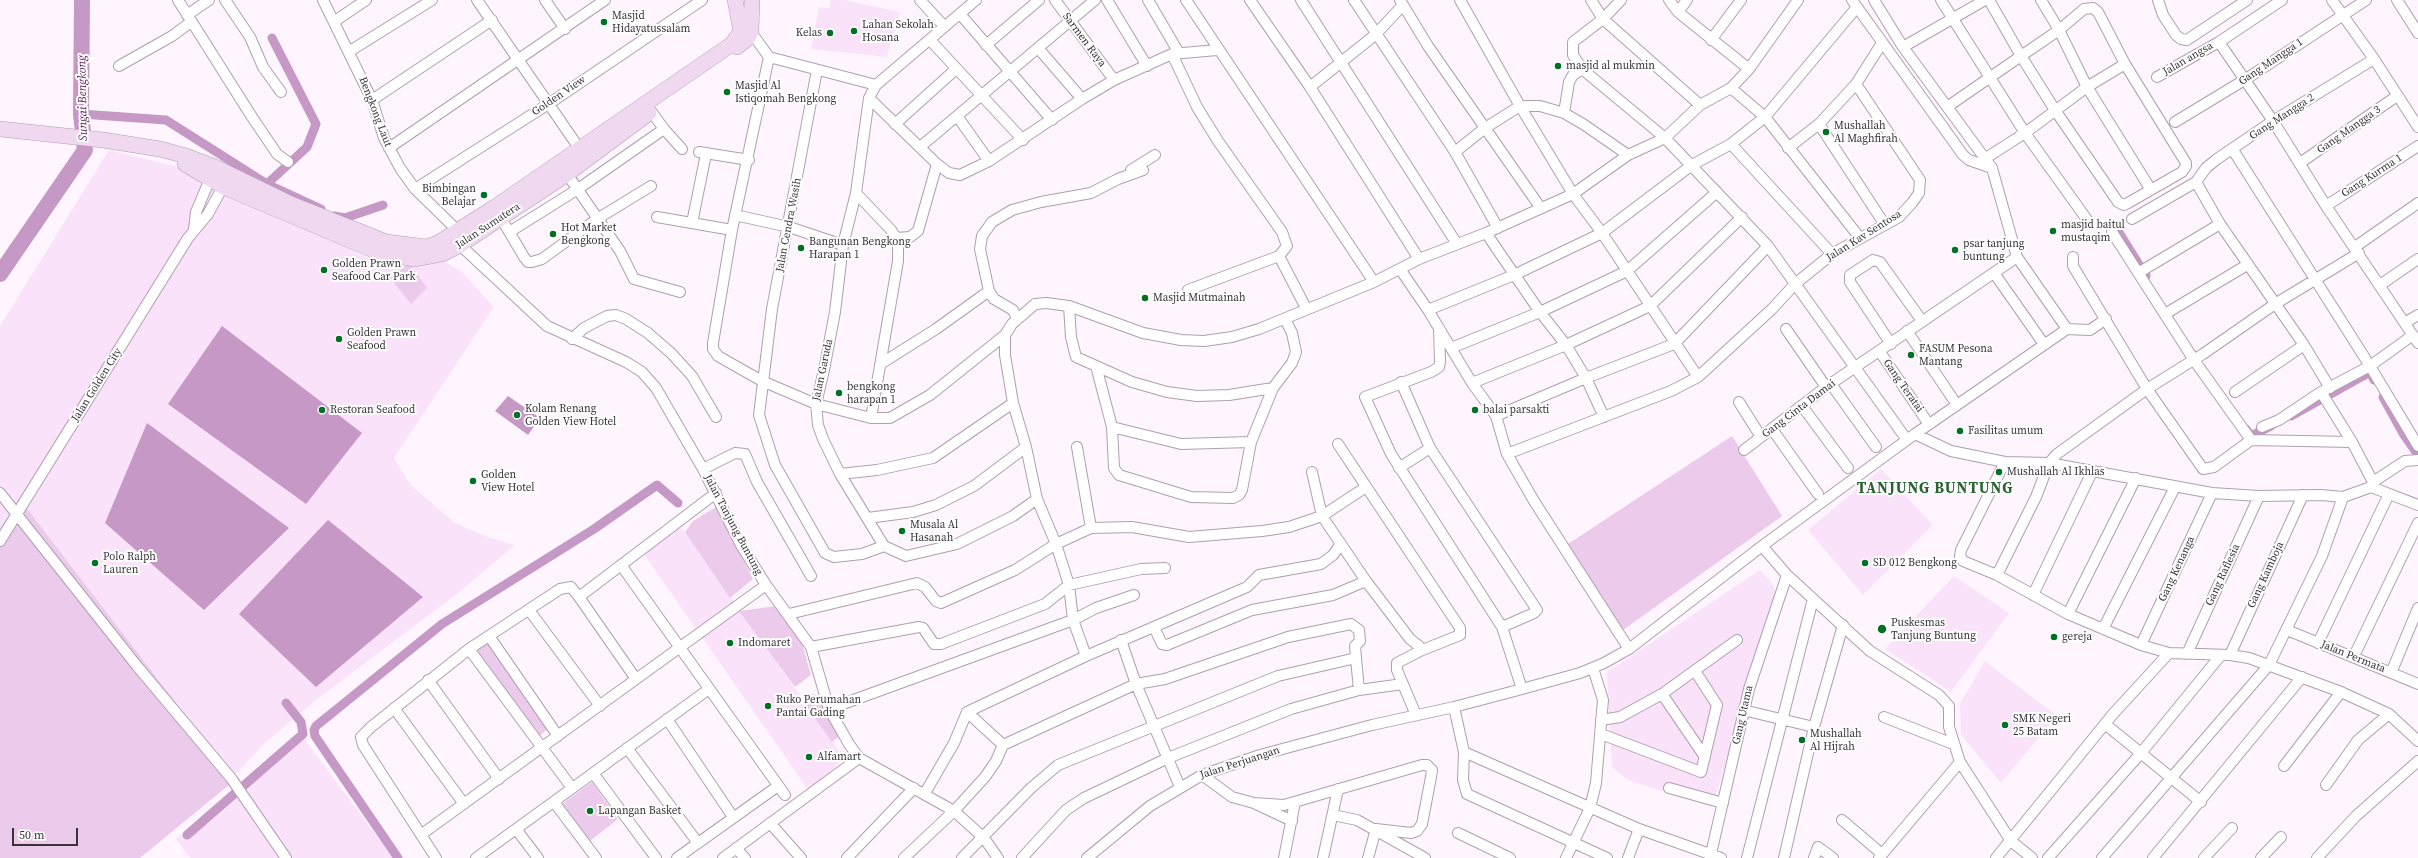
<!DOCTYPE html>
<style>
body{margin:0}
#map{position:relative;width:2418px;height:858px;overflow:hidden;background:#fff5ff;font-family:"Source Serif 4",serif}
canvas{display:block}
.scale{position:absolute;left:12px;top:828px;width:66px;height:18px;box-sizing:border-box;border:2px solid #393339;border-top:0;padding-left:5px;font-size:12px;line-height:14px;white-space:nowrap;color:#393339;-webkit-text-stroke:3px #fff;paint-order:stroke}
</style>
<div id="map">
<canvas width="2418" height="858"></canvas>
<div class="scale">50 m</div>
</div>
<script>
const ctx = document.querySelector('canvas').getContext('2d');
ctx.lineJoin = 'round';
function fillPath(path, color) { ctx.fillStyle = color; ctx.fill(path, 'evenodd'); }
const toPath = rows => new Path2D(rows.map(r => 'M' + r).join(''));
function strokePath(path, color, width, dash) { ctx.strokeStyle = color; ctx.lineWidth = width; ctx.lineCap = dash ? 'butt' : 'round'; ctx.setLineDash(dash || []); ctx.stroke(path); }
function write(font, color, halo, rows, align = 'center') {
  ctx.font = font + ' "Source Serif 4",serif'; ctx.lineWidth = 4; ctx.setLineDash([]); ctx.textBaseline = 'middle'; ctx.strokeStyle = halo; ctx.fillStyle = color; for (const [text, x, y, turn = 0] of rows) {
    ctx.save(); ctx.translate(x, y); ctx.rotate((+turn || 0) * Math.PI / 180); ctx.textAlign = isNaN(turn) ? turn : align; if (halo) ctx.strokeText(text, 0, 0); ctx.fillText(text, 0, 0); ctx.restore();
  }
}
fillPath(toPath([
 [831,0,844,0,900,12,887,57,811,49,819,7,829,8],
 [109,150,179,167,368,258,408,269,443,261,461,271,494,307,394,458,411,485,455,523,487,537,515,545,458,593,316,700,264,744,233,777,0,858,0,326],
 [1881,469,1933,525,1863,595,1808,530],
 [672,521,685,532,844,758,809,791,639,547],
 [1760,570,1773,584,1776,601,1712,807,1628,780,1612,767,1607,672],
 [1954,576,2009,613,1951,692,1885,649],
 [1985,661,2057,716,2001,783,1961,735,1960,704],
 [303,737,393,858,190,858,176,839]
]), '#fae3fa');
fillPath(toPath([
 [409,263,427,288,411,304,390,278],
 [1732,436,1782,516,1619,633,1568,544],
 [25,506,235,780,140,858,0,858,0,547],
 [716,507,753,579,730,598,685,532,693,521],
 [776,606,800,636,811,675,795,687,739,611],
 [483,637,549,728,538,737,472,646],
 [809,694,818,695,841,735,832,742,804,703],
 [592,782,618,819,590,841,562,804]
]), '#eccaeb');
fillPath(toPath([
 [222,326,362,433,306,504,168,404],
 [508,396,540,418,528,435,495,411],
 [147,423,289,528,204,610,105,523],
 [328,520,423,597,316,687,239,614]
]), '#c698c5');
strokePath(toPath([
 [81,114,166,120,267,184,307,147,316,124,272,38],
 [267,184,321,209],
 [334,216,345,218,383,205],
 [2118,231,2146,276],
 [2383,397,2404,435,2418,455],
 [2291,416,2370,372,2374,380],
 [2246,429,2251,436,2271,426],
 [187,835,303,734,301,722,286,703],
 [398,858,315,736,314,730,316,726,442,624,594,529,657,485,678,503]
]), '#c698c5', 9);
strokePath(toPath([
 [0,274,85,150,81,114,82,0]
]), '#c698c5', 16);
const street = toPath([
 [178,0,252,117,277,154,288,162],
 [225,0,250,37,263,67,281,92],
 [323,0,372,100,384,138,400,168,415,189,458,231],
 [477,0,579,148],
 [545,0,565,29],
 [920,0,944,26],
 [1055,0,1114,80],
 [1107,0,1147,66],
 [1148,0,1179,53],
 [1186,0,1374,282],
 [1250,0,1310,87,1419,259],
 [1301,0,1457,244],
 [1354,0,1455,152,1498,228],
 [1400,0,1428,46,1540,207],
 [1460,0,1520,106,1573,194,1602,233,1698,377],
 [1591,0,1603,19,1700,105],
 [1621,0,1603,19,1573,42,1573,55,1582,69,1665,138,1768,246,1907,440],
 [1669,0,1678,12,1749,69],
 [1852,0,1963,155,1969,160,1992,168],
 [1941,0,2025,133,2088,221],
 [2041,0,2059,30,2087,87,2151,190],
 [2158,0,2163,15,2176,35,2181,39,2187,40,2247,0],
 [2332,0,2374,59,2418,127],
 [2397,0,2418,33],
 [1678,12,1687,0],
 [960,14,1052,120],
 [187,15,209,0],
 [335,21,366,0],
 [751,32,769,57,876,85,976,0],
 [930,40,1023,140],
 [1711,40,1741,0],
 [2219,42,2273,121,2326,206,2418,343],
 [986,45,1039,0],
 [1903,47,1985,0],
 [1038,48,1082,99],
 [350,51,432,0],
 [1172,54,1197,107,1218,141,1282,232,1287,246,1279,256,1306,308],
 [769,57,732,230,713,343,713,349,718,356,762,381,816,404,871,418,890,418,930,395,1005,335],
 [119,66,172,36,191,22],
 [817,70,772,309,759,415,775,465,825,553,834,557,862,554,884,546],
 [2157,77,2219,42,2282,0],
 [876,85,869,98,856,193,843,245,835,312,824,370,816,404,818,425,823,439,840,474,884,546,906,556,957,544,1013,516,1037,499],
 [1310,87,1375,35,1403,5],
 [1731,88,1765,117,1860,238],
 [869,98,937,164,949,173,960,175,989,161,1082,99,1114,80,1172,54,1217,50],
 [372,100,492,20],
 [648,107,664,129,682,149],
 [1947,107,2021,56,2059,30,2084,9,2093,8,2098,12,2125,64,2186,163,2186,166,2182,172,2128,203,2124,205,2118,202,2055,110,2021,56,1989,0],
 [1564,113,1569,82,1573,75,1582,69],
 [957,116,989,161],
 [2175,122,2246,79,2366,0],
 [895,124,956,69],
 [1819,124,1885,225],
 [1731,144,1832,254],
 [920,147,1095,0],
 [389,148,605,0],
 [1788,148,1819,124,1856,84,1882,43],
 [2233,150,2370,366,2413,335],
 [699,152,749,160],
 [1455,152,1485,128,1520,106,1540,106,1564,113,1583,124,1628,155],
 [1986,158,2025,133,2087,87,2125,64],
 [2300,163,2397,96],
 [1131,170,1155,155],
 [567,174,620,251,634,279,680,292],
 [2196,182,2220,224,2304,345,2330,388],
 [415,189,550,103,702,0],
 [856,193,891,230,896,238,898,246,898,261,871,418],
 [2326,206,2418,146],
 [735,215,789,227,843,245],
 [657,217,732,230],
 [501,218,524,257,528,262,532,262,542,259,597,219,651,186],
 [2132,219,2196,182,2206,168,2217,159,2273,121,2374,59],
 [692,223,706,154],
 [194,229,196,212,212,174],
 [511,231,578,189,664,129],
 [2112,232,2194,360,2251,440],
 [1486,233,1540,312,1566,345,1586,378,1604,417],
 [896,238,910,237,918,231,937,164],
 [460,245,547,326,626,362,642,372,656,388,703,469,741,545,766,585,811,647,829,709,849,744,859,758,954,811,984,838,998,858],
 [2355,247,2418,203],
 [2073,257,2073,266,2147,389,2203,469,2214,467,2251,440,2352,442],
 [1400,269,1428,310,1472,383,1496,416,1507,454,1534,501,1629,649],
 [1994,273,2041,340],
 [2138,273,2220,224],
 [2380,285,2418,259],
 [1188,290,1279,256],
 [1069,306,1071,337,1076,357,1132,382,1167,392,1197,396,1229,395,1273,388],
 [1428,310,1514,275,1602,233,1692,165,1731,144,1765,117,1857,7],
 [2165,314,2247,265],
 [1017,319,1013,310,994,299,989,291,980,249,982,236,992,222,1012,210,1041,202,1091,193,1118,179,1143,170],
 [2406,322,2418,315],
 [1439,328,1440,362,1439,367,1431,372,1365,397,1391,454,1502,627],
 [1786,329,1826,387],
 [2067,329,2090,330,2106,319],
 [1907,331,1953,399],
 [572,339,584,328,607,316,616,315,626,319,648,333,672,354,692,376,716,417],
 [1891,344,1850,282,1850,275,1873,260,1880,262,1922,321],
 [1451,348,1540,312,1627,271,1717,192],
 [1880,352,1926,420],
 [882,363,936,329,989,291],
 [1096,366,1112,427,1181,444,1251,442,1273,388,1292,363,1296,352,1292,333,1285,319],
 [1401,382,1430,448,1537,610,1534,613,1502,627,1522,689],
 [1472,383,1566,345,1650,306,1742,217],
 [1831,384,1876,447],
 [2235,392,2304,345],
 [2321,392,2352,442,2373,482],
 [1739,402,1761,437],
 [1802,406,1848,468],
 [1496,416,1586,378,1674,344,1768,246],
 [1112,427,1114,468,1119,475,1191,497,1233,498,1239,495,1242,490,1251,442],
 [2262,427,2279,420,2321,392,2370,366,2418,446],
 [1772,429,1818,494],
 [1915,434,1951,451,2005,462,2049,463,2212,493,2259,496,2321,495,2343,497,2371,487,2373,482,2405,461,2418,460],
 [1338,444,1460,628,1460,635,1420,651],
 [1744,450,1826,387,2017,257],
 [1507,454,1671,391,1698,377,1772,309,1795,284,1832,254,1899,217,1912,203,1919,193,1920,180,1856,84],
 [2005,462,1961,550,1960,556,1963,561,1997,575,2068,614,2141,645,2169,653,2230,655,2249,658,2341,692,2389,714,2418,741],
 [1399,468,1430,448],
 [703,469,735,453,745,454,757,482,811,576],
 [1312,472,1322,516,1366,581,1410,639,1419,646,1420,651,1397,663,1397,670,1416,715],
 [840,474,877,470,933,458,1013,403],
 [2371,487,2418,505],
 [0,493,137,666,231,778,286,858],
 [868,518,913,512,936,505,974,486,1026,447],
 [1091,528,1132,527,1189,537,1262,531,1289,527,1322,516,1366,487],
 [0,541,188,238,208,214,226,181],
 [1762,546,1787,575,1870,651,1939,695,1949,706,1949,727,1960,762,2011,841,2032,858],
 [621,565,785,795],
 [1997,575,2036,497,2049,463,2057,454,2147,389,2203,354,2275,304,2359,253],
 [2033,595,2092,472],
 [529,610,600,706],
 [789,614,917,583,925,587,936,601,941,603,1015,570,1056,544,1091,528,1077,447],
 [2068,614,2136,478],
 [1154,627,1162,644,1167,645,1252,610,1333,595,1366,581],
 [2103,629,2175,487],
 [2287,630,2418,684],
 [489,636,558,736],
 [1121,640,1136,684,1180,787],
 [2318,643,2389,494],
 [2141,645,2212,493],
 [811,647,919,627,923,628,934,644,941,644,1045,604,1069,585,1141,569,1165,568],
 [469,649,572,788],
 [2187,654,2259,496],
 [2230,655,2303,495],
 [1086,656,1073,620,1069,585,1056,544,1037,499,1026,447,1013,403,1005,355,1005,335,1012,324,1035,304,1046,303,1069,306,1143,333,1181,340,1204,341,1232,337,1259,329,1374,282,1419,259,1486,233,1573,194,1628,155,1665,138,1700,105,1731,88,1749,69,1798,0],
 [2354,656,2418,523],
 [2391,673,2418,608],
 [636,679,579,597,716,493],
 [428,680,499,779],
 [1662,694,1705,757],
 [1454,707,1464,752,1463,780,1467,794,1607,858],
 [394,708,464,804],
 [829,709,1073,620,1096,608,1134,595],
 [1743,710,1814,727],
 [967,712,1003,745],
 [1884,717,1953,744],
 [667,719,733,817],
 [1601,720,1620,717,1662,694,1737,640],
 [2105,724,2201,802],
 [1601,734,1701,772,1717,705,1695,671],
 [627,748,698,843],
 [1464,752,1639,829,1721,858],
 [2284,766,2341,692],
 [593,773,656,858],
 [1202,775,1232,797,1254,803,1292,821],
 [2326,785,2358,740,2389,714],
 [1669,788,1723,803],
 [925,793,954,743,967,712,1086,656,1247,587,1259,575,1321,564,1333,555,1340,545],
 [554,802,596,858],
 [1254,803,1284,805,1422,765,1427,765,1432,770,1431,777,1422,824,1417,831,1411,833,1376,829,1368,858],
 [1333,815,1357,820,1425,858],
 [1842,820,1882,854],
 [770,823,801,858],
 [516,829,538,858],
 [1458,833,1510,858],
 [422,834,766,585],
 [736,848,745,858],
 [436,858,363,745,361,737,371,727,469,649,560,589,571,587,579,597],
 [476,858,709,689],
 [677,858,778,786],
 [723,858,859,758],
 [847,858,914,788],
 [904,858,954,811,985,777,996,761,1003,745,1136,684,1165,679,1288,637,1351,624,1359,630,1360,641,1355,646,1356,658],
 [962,858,1031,788,1058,765,1278,676,1356,658,1359,690,1403,684],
 [1022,858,1066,810,1084,798,1168,758,1291,709,1359,690],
 [1087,858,1150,806,1202,775,1260,755,1372,725,1454,707,1522,689,1580,673,1604,663,1629,649,1762,546,1915,434,2067,329,2017,257,1992,168,1903,47,1874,0],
 [1284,858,1295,802],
 [1323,858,1338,789],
 [1566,858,1590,808,1596,783,1603,700,1593,668],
 [1628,858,1639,829],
 [1710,858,1749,689,1787,575],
 [1747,858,1813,599],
 [1784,858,1814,727,1843,625],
 [1814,858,1818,847,1833,858],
 [1879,858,1960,762],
 [1996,858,2113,714,2169,653],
 [2048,858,2141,753,2221,655],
 [2102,858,2269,665,2322,556,2343,497],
 [2153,858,2302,677],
 [2204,858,2232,828],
 [2261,858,2281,837],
 [2317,858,2356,816,2418,761]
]);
const secondary = toPath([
 [737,47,747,39,751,32,752,0],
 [0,129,103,140,160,149,186,156,215,167,291,204,386,242,426,247,438,243,495,207,732,44,741,31,735,0],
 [185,164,224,187,380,253,415,259,442,254,460,245,567,174,649,113]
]);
strokePath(street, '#af9fae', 12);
strokePath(secondary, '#af9fae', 16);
strokePath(street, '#fff', 10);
strokePath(secondary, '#f0d9f0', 15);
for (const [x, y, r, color] of [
 [604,22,4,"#007124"],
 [854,31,4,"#007124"],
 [830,33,4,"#007124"],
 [1558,66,4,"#007124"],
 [727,92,4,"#007124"],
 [1826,132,4,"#007124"],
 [484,195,4,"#007124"],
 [2053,231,4,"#007124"],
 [553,234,4,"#007124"],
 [801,248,4,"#007124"],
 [1955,250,4,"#007124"],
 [324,270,4,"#007124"],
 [1145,298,4,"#007124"],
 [339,339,4,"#007124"],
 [1911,355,4,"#007124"],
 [839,393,4,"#007124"],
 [322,410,4,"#007124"],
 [1475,410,4,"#007124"],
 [517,415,4,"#007124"],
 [1960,431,4,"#007124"],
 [1999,472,4,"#007124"],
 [473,481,4,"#007124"],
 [902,531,4,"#007124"],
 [95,563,4,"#007124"],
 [1865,563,4,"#007124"],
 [1882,629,5,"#007124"],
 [2054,637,4,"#007124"],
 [730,643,4,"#007124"],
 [768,706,4,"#007124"],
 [2005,725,4,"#007124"],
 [1802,740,4,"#007124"],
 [809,757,4,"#007124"],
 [590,811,4,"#007124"]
]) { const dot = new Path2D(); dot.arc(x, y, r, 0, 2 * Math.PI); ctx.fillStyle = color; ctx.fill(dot); strokePath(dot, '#fff', 1.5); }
write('11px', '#393339', '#fff', [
 ["Masjid",612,16],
 ["Hidayatussalam",612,29],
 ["Lahan Sekolah",862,25],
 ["Hosana",862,38],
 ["Kelas",822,33,"right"],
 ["masjid al mukmin",1566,66],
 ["Masjid Al",735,86],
 ["Istiqomah Bengkong",735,99],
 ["Mushallah",1834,126],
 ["Al Maghfirah",1834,139],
 ["Bimbingan",476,189,"right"],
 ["Belajar",476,202,"right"],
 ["masjid baitul",2061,225],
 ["mustaqim",2061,238],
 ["Hot Market",561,228],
 ["Bengkong",561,241],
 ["Bangunan Bengkong",809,242],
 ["Harapan 1",809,255],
 ["psar tanjung",1963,244],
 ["buntung",1963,257],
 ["Golden Prawn",332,264],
 ["Seafood Car Park",332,277],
 ["Masjid Mutmainah",1153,298],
 ["Golden Prawn",347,333],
 ["Seafood",347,346],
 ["FASUM Pesona",1919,349],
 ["Mantang",1919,362],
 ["bengkong",847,387],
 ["harapan 1",847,400],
 ["Kolam Renang",525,409],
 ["Golden View Hotel",525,422],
 ["Restoran Seafood",330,410],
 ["balai parsakti",1483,410],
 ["Fasilitas umum",1968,431],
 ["Mushallah Al Ikhlas",2007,472],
 ["Golden",481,475],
 ["View Hotel",481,488],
 ["Musala Al",910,525],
 ["Hasanah",910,538],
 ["Polo Ralph",103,557],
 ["Lauren",103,570],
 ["SD 012 Bengkong",1873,563],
 ["Puskesmas",1891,623],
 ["Tanjung Buntung",1891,636],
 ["gereja",2062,637],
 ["Indomaret",738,643],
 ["Ruko Perumahan",776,700],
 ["Pantai Gading",776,713],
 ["SMK Negeri",2013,719],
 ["25 Batam",2013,732],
 ["Mushallah",1810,734],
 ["Al Hijrah",1810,747],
 ["Alfamart",817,757],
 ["Lapangan Basket",598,811]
], 'left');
write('11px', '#393339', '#fff', [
 ["Sarmen Raya",1084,40,53],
 ["Jalan angsa",2188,59,-30],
 ["Gang Mangga 1",2271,62,-34],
 ["Golden View",559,96,-34],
 ["Bengkong Laut",375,112,69],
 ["Gang Mangga 2",2282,117,-33],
 ["Gang Mangga 3",2349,130,-35],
 ["Gang Kurma 1",2372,176,-33],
 ["Jalan Cendra Wasih",789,225,-79],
 ["Jalan Sumatera",488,226,-33],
 ["Jalan Kav Sentosa",1864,236,-32],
 ["Jalan Garuda",823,370,-78],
 ["Jalan Golden City",97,385,-58],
 ["Gang Teratai",1903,386,55],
 ["Gang Cinta Damai",1799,409,-37],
 ["Jalan Tanjung Buntung",733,525,62],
 ["Gang Kenanga",2177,569,-65],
 ["Gang Raflesia",2223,575,-65],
 ["Gang Kamboja",2266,575,-65],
 ["Jalan Permata",2353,657,22],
 ["Gang Utama",1743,715,-77],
 ["Jalan Perjuangan",1240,763,-18]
]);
write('italic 12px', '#5a235c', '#fff', [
 ["Sungai Bengkong",83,98,-91]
]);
ctx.letterSpacing = '1px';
write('bold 15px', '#286230', '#fff', [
 ["TANJUNG BUNTUNG",1935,489]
]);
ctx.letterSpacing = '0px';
</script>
